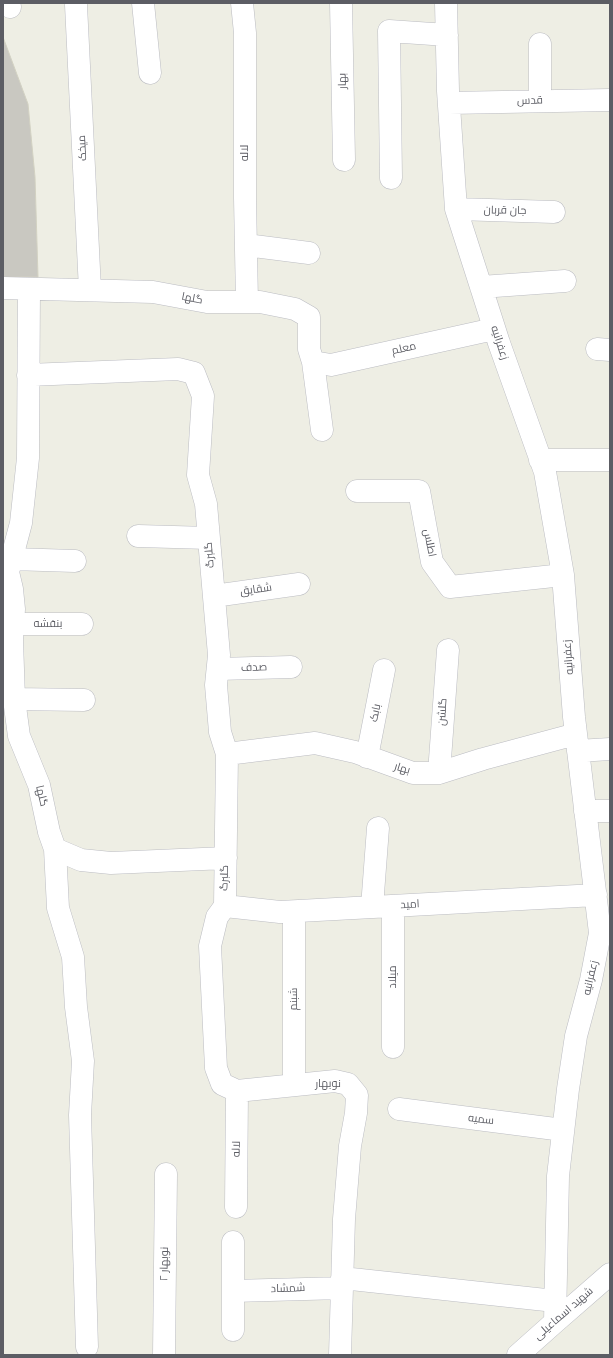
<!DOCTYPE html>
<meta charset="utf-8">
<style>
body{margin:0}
#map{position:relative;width:613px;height:1358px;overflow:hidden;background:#eeeee4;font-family:"Nunito Sans",sans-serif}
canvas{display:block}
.frame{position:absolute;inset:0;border:4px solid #5c5d64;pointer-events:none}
</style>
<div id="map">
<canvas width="613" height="1358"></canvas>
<div class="frame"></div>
</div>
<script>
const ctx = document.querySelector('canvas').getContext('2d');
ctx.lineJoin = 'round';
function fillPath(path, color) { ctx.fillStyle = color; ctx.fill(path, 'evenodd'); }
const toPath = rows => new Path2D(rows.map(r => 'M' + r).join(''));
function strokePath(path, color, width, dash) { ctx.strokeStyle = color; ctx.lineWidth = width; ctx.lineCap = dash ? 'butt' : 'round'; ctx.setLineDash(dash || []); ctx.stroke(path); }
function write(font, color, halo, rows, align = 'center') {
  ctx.font = font + ' "Nunito Sans",Cairo,sans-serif'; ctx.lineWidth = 3; ctx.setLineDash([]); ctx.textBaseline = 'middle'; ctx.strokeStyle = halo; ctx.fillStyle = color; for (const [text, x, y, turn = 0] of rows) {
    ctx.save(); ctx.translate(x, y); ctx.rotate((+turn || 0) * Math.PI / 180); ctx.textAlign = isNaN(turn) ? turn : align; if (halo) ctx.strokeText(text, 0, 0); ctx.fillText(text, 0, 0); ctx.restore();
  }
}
const building = toPath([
 [3,37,28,104,35,177,38,277,3,277,3,37]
]);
fillPath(building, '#c9c8c1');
strokePath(building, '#d2d1c2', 1);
const minor = toPath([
 [9,3,10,7],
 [143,3,150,73],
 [242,3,245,33,245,198,247,302],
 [341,3,344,160],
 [446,3,448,91,456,209,499,343,545,472,563,575,574,717,600,933,591,980,576,1036,568,1089,558,1176,555,1322],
 [76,5,90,290],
 [540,101,540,44],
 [449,103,610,100],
 [391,178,389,31,447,35],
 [456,209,554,212],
 [246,245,309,253],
 [481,287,565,281],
 [3,288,153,292,207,302,260,302,295,309,309,317,309,349,313,362,322,430],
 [597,349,610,350],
 [313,362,331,365,494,329],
 [28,375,178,369,194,373,203,396,198,475,206,504,219,655,216,685,220,732,227,754,225,906],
 [540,460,610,460],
 [357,491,419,491,432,562,450,587,563,575],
 [138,536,209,538],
 [11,559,75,561],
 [3,566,8,572,12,589,14,609,12,640,14,699,19,736,39,785,49,832,55,849,81,860,111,863,226,858],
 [8,572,21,523,28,458,29,289],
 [214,596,299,584],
 [13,624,82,624],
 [218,669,291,667],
 [14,699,84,700],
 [578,751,610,749],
 [227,754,315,743,355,752,413,773,439,773,483,759,576,734],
 [367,757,384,670],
 [439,773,448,650],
 [585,811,610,811],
 [55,849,58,908,73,957,76,1007,83,1061,80,1115,87,1347],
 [225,906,217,917,210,946,216,1068,222,1084,237,1091,335,1081,348,1084,357,1095,356,1113,350,1146,344,1219,340,1355],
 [225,906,280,912,596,895],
 [372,907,378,828],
 [393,1047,393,906],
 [294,1085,294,912],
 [399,1109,563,1130],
 [236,1207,237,1091],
 [233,1242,233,1330],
 [342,1278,555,1301],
 [233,1291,342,1288],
 [164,1355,166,1174],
 [518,1355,555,1322,610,1274]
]);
strokePath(minor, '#bbbcc2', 23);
strokePath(minor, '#fff', 22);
write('11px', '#5c5d64', '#fff', [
 ["بهار",343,81,-91],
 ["قدس",530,101,-1],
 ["میخک",83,148,-93],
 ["لاله",245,153,-90],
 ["جان قربان",505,211,1],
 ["گلها",192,299,11],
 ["زعفرانیه",499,343,72],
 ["معلم",404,349,-13],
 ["اطلس",429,543,79],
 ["گلبرگ",210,555,-95],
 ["شقایق",256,590,-8],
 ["بنفشه",48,624],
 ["زعفرانیه",569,657,-94],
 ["صدف",254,668,-1],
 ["گلشن",443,712,-86],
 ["بابک",376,713,-78],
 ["بهار",402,769,17],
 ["گلها",41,796,77],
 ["گلبرگ",225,878,-88],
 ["امید",410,905,-3],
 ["میلاد",393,977,-90],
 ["زعفرانیه",591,978,-77],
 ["شبنم",294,999,-90],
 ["نوبهار",328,1084],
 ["سمیه",481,1120,7],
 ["لاله",237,1149,-89],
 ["نوبهار ۲",165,1264,-89],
 ["شمشاد",288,1289,-2],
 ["شهید اسماعیلی",564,1314,-41]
]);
</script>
